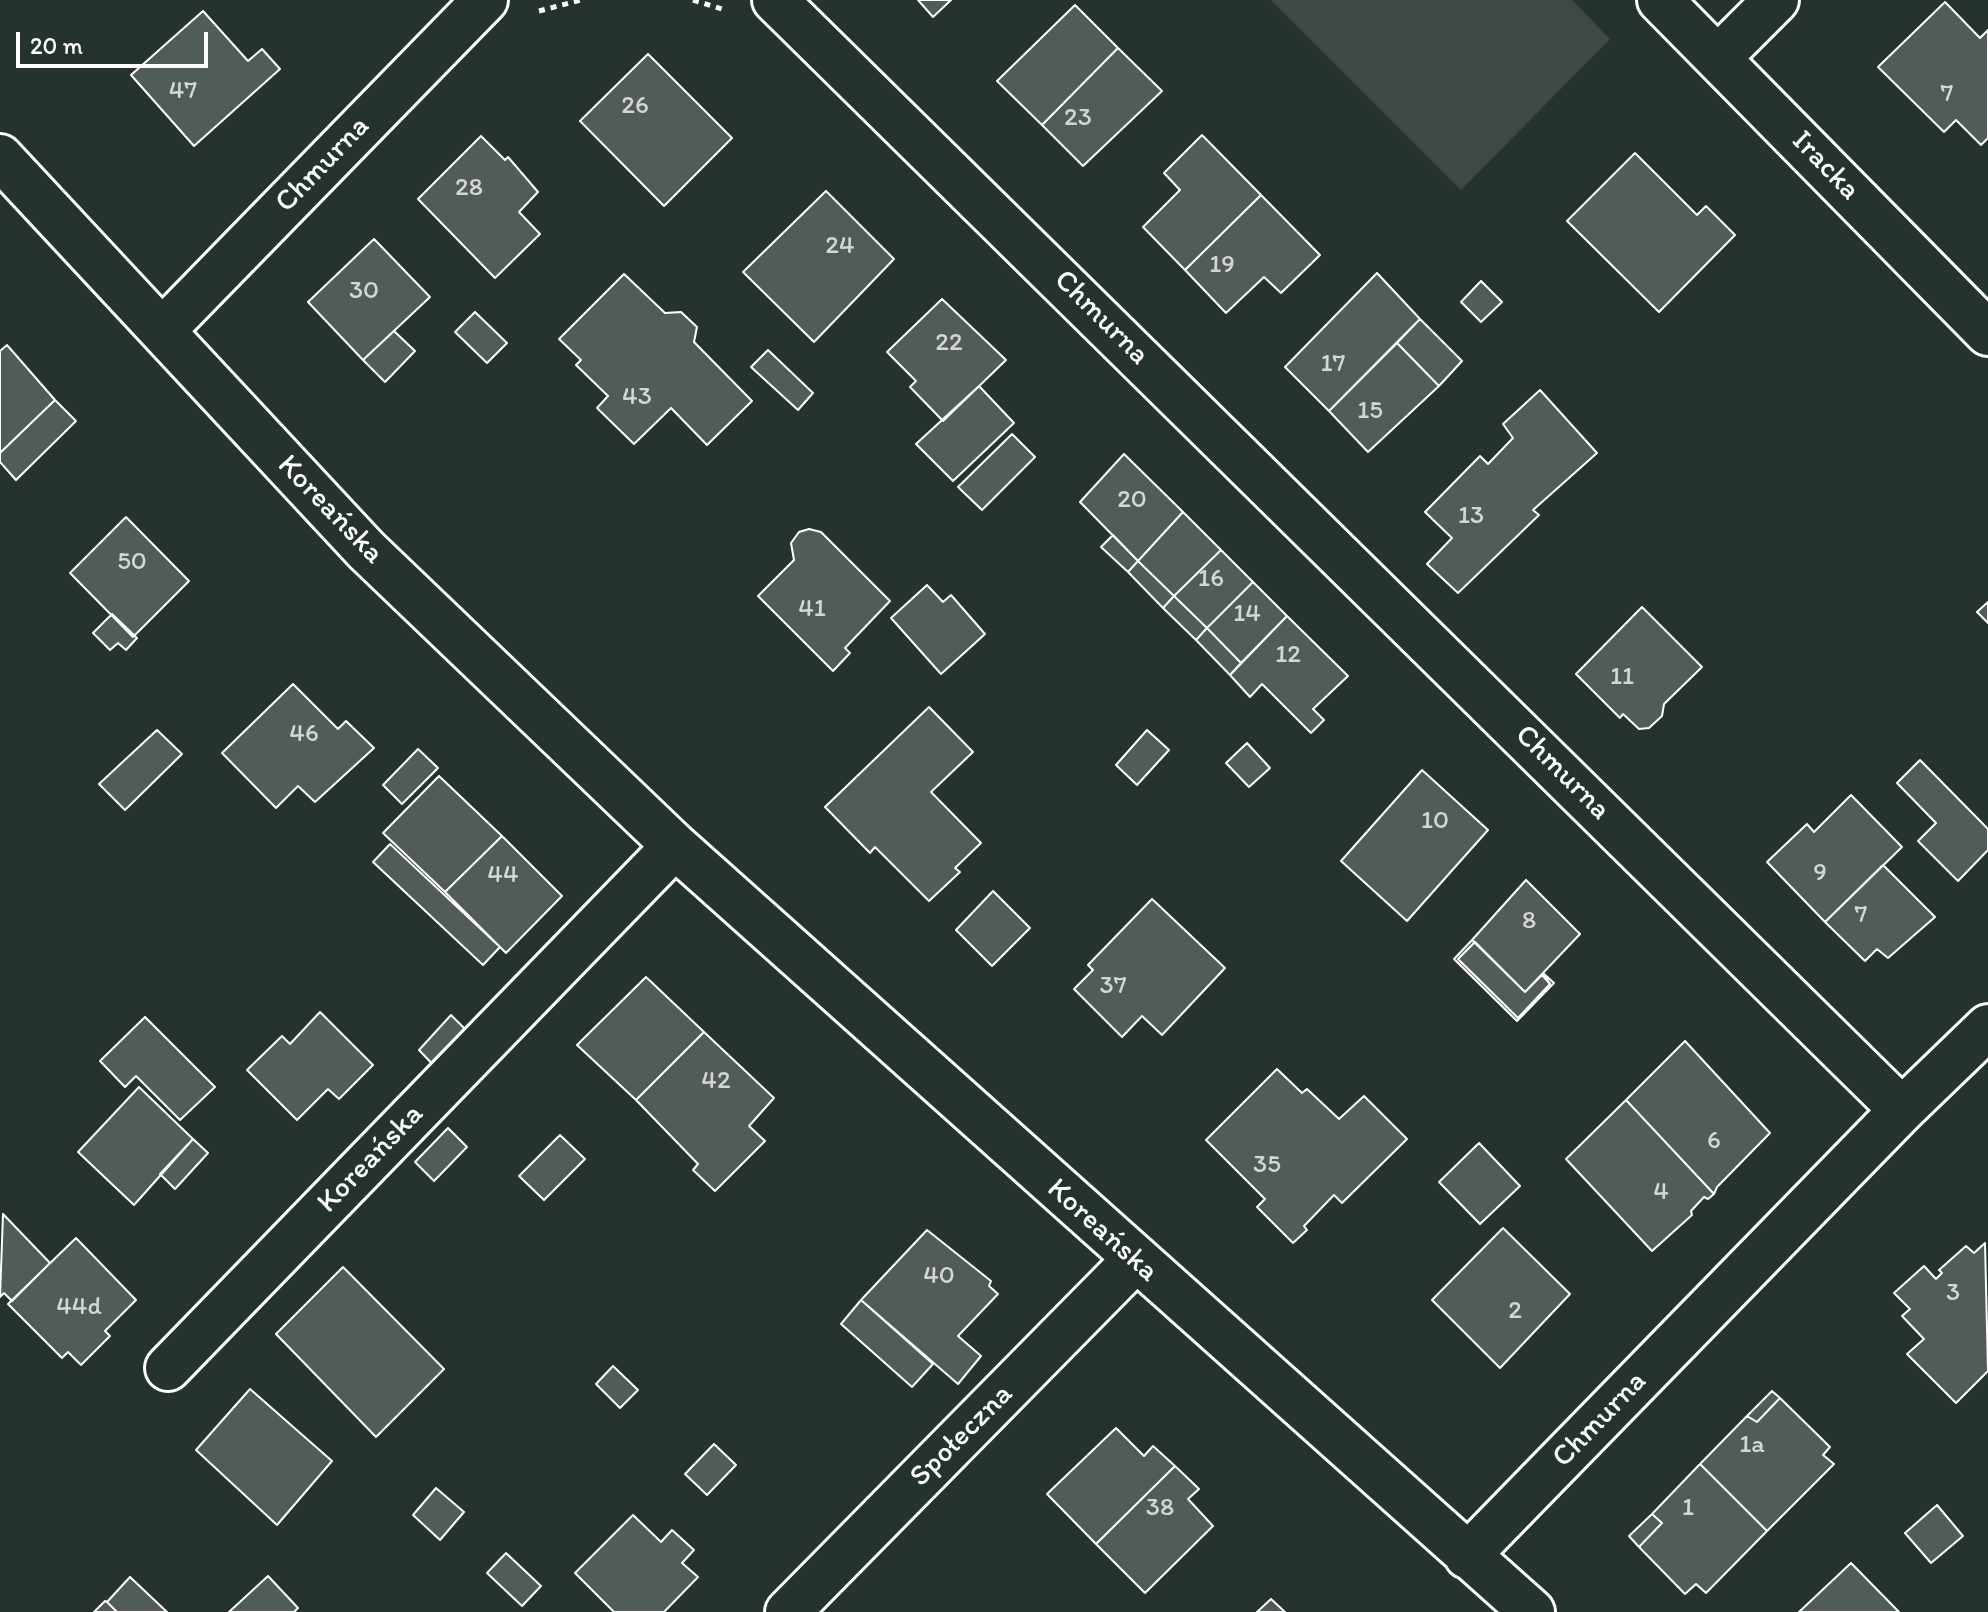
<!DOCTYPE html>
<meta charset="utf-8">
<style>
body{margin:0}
#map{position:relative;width:1988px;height:1612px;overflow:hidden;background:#26332d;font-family:Itim,sans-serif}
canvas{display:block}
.scale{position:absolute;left:16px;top:32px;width:192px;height:36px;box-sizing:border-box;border:4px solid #fff;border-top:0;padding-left:10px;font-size:24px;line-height:28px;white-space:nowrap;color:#fff;-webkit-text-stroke:6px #26332d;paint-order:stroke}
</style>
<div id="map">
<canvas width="1988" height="1612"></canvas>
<div class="scale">20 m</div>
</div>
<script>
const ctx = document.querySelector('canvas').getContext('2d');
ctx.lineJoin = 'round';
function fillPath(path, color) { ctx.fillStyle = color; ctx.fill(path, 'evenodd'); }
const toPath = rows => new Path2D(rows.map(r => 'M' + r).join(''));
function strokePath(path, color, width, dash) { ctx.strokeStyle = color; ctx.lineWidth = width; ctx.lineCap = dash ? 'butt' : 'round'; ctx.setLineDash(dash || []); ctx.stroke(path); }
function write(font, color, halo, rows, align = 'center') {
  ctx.font = font + ' Itim,sans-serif'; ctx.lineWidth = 7; ctx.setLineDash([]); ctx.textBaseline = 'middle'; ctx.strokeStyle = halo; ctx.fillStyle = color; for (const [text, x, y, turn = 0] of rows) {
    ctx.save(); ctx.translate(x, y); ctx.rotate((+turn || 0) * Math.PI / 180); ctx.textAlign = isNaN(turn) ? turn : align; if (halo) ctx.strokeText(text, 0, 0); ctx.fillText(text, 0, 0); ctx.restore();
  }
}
fillPath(toPath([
 [1271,0,1572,0,1610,39,1461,190]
]), '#3e4944');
const building = toPath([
 [918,0,951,0,933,17,918,0],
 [1945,2,1980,38,1988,30,1988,138,1981,145,1956,120,1944,132,1878,67,1945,2],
 [1075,5,1118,48,1042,125,997,81,1075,5],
 [203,11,248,61,262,49,280,69,194,146,131,75,203,11],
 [1118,48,1162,91,1083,166,1042,125,1118,48],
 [648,54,732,138,664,206,580,121,648,54],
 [1202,135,1261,195,1185,270,1143,227,1180,190,1164,173,1202,135],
 [481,136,505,160,508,157,538,192,519,212,540,234,495,278,418,199,481,136],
 [1635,153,1697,215,1706,206,1735,235,1659,312,1567,221,1635,153],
 [826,191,894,259,814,342,743,272,826,191],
 [1261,195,1320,255,1281,293,1264,277,1226,313,1185,270,1261,195],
 [374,239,430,297,363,360,308,302,374,239],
 [1377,273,1420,319,1329,411,1285,367,1377,273],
 [624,274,665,313,681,312,697,327,694,342,752,401,707,445,671,408,634,444,597,408,608,396,576,365,581,360,559,339,624,274],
 [1481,281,1502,302,1481,322,1461,302,1481,281],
 [942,299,1006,360,943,421,910,387,916,381,887,352,942,299],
 [475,312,507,343,487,363,455,332,475,312],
 [1420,319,1462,361,1439,386,1397,343,1420,319],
 [394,331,415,351,385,382,363,360,394,331],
 [1397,343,1439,386,1368,452,1329,411,1397,343],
 [7,345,55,400,0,453,0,351,7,345],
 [768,350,813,393,798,410,751,367,768,350],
 [979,386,1014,423,953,481,916,444,979,386],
 [1540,390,1597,453,1533,510,1539,515,1458,593,1427,564,1452,538,1425,512,1480,456,1488,464,1513,438,1503,424,1540,390],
 [55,400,76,421,16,480,0,462,0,453,55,400],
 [1012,434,1035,457,982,510,958,487,1012,434],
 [1124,454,1183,512,1138,561,1080,502,1124,454],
 [1183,512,1221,550,1174,596,1138,561,1183,512],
 [126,517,189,581,133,637,70,573,126,517],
 [809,529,821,532,890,601,845,648,850,653,833,671,758,596,794,560,791,543,799,532,809,529],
 [1113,535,1138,561,1128,572,1101,547,1113,535],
 [1221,550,1253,582,1207,628,1174,596,1221,550],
 [1138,561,1174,596,1163,608,1128,572,1138,561],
 [1253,582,1287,616,1241,663,1207,628,1253,582],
 [927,585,943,602,951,595,985,634,941,674,891,618,927,585],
 [1174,596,1207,628,1196,640,1163,608,1174,596],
 [1988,602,1988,623,1977,612,1988,602],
 [1642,607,1702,667,1664,704,1662,716,1649,728,1639,729,1623,714,1620,718,1576,674,1642,607],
 [112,614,137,638,126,650,118,643,110,650,93,633,112,614],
 [1287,616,1348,676,1313,709,1324,720,1311,733,1262,684,1250,697,1230,675,1287,616],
 [1207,628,1241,663,1230,675,1196,640,1207,628],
 [293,684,338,729,346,721,374,748,315,802,298,786,276,808,222,753,293,684],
 [929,707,973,752,931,792,981,843,955,868,960,872,929,901,875,847,870,853,825,807,929,707],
 [157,730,182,754,125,810,99,784,157,730],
 [1147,730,1169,750,1137,785,1116,765,1147,730],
 [1247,743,1270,768,1249,787,1226,763,1247,743],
 [418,749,438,768,402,804,383,785,418,749],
 [1920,760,1988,829,1988,850,1958,881,1918,841,1936,823,1897,783,1920,760],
 [1422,770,1488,830,1407,921,1341,861,1422,770],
 [439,776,502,836,445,892,383,833,439,776],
 [1851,795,1902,847,1825,922,1767,862,1807,824,1814,832,1851,795],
 [502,836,562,896,506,953,445,892,502,836],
 [390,844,500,947,483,965,373,862,390,844],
 [1883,865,1935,917,1888,958,1877,949,1865,961,1825,922,1883,865],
 [1526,880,1580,934,1525,992,1472,940,1526,880],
 [993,891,1030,928,992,966,956,930,993,891],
 [1152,899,1225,968,1162,1035,1142,1016,1122,1037,1074,989,1093,970,1088,965,1152,899],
 [1472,940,1475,942,1458,959,1518,1018,1550,984,1543,973,1554,983,1517,1021,1454,959,1472,940],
 [1475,942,1525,992,1542,975,1550,984,1518,1018,1458,959,1475,942],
 [646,977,704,1032,636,1100,577,1045,646,977],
 [320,1012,373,1065,339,1099,328,1089,297,1120,247,1070,282,1036,290,1044,320,1012],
 [451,1015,470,1034,438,1070,419,1050,451,1015],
 [145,1017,215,1087,180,1120,136,1076,125,1087,100,1061,145,1017],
 [704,1032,774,1098,749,1126,765,1141,715,1191,693,1170,698,1164,636,1100,704,1032],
 [1685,1041,1770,1133,1717,1187,1714,1194,1626,1100,1685,1041],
 [1277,1069,1302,1093,1307,1089,1339,1119,1364,1096,1407,1139,1342,1203,1334,1195,1304,1226,1307,1230,1293,1243,1257,1207,1265,1199,1206,1140,1277,1069],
 [139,1087,193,1139,134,1205,78,1152,139,1087],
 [1626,1100,1714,1194,1708,1199,1704,1197,1691,1211,1692,1215,1652,1251,1566,1159,1626,1100],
 [448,1128,467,1147,434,1181,415,1162,448,1128],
 [560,1135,585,1159,544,1200,519,1176,560,1135],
 [193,1139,208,1153,175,1189,160,1174,193,1139],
 [1479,1143,1520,1186,1480,1224,1439,1182,1479,1143],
 [3,1214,50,1263,12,1301,4,1293,0,1297,3,1214],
 [1503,1228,1570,1294,1500,1368,1432,1300,1503,1228],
 [927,1230,991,1281,989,1286,998,1294,958,1336,981,1356,958,1384,861,1300,927,1230],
 [76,1238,136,1300,105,1331,110,1336,81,1365,68,1352,62,1358,8,1304,76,1238],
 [1985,1243,1988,1371,1956,1403,1907,1354,1924,1339,1902,1316,1910,1309,1894,1293,1924,1266,1936,1279,1942,1273,1939,1270,1966,1246,1974,1253,1985,1243],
 [343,1267,444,1369,376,1437,276,1334,343,1267],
 [861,1300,933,1364,912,1387,841,1324,861,1300],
 [613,1366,638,1390,620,1408,596,1384,613,1366],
 [250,1389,332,1461,277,1525,196,1450,250,1389],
 [1772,1391,1780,1398,1757,1422,1747,1416,1772,1391],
 [1780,1398,1830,1447,1823,1455,1834,1464,1767,1531,1700,1464,1747,1416,1757,1422,1780,1398],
 [1116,1428,1144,1456,1153,1446,1175,1466,1096,1544,1047,1494,1116,1428],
 [714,1444,736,1465,707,1495,685,1474,714,1444],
 [1700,1464,1767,1531,1706,1593,1696,1584,1685,1594,1639,1547,1662,1523,1652,1514,1700,1464],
 [1175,1466,1199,1489,1188,1499,1213,1526,1145,1593,1096,1544,1175,1466],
 [436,1488,464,1512,440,1540,413,1515,436,1488],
 [1937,1505,1963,1536,1931,1563,1905,1533,1937,1505],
 [1652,1514,1662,1523,1639,1547,1629,1536,1652,1514],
 [633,1515,661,1542,672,1530,694,1550,682,1563,698,1577,664,1612,614,1612,575,1573,633,1515],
 [506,1553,541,1586,522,1606,487,1573,506,1553],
 [1851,1563,1899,1612,1799,1612,1851,1563],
 [268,1576,298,1608,294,1612,229,1612,268,1576],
 [130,1577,167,1612,117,1612,107,1602,130,1577],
 [1271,1599,1285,1612,1257,1612,1271,1599],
 [105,1601,107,1602,117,1612,94,1612,105,1601]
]);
fillPath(building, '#515c57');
strokePath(building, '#fff', 2);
const minor = toPath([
 [775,0,1902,1110],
 [1660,0,1988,333],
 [1719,57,1776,0],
 [0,157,366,550,675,846,1532,1612],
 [162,331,485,0],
 [168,1368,675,846],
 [1467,1556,1902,1110,1988,1027],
 [788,1612,1135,1260]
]);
strokePath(minor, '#fff', 50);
strokePath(toPath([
 [693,0,722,9],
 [539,11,581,0]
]), '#fff', 5, [6, 6]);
strokePath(minor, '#26332d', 44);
write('26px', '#d4d6d5', null, [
 ["47",183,91],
 ["7",1947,94],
 ["26",635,106],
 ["23",1078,118],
 ["28",469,188],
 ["24",840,246],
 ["19",1222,265],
 ["30",364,291],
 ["22",949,343],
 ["17",1333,364],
 ["43",637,397],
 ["15",1370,411],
 ["20",1132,500],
 ["13",1471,516],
 ["50",132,562],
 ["16",1211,579],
 ["41",812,609],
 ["14",1247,614],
 ["12",1288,655],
 ["11",1622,677],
 ["46",304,734],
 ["10",1435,821],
 ["9",1820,873],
 ["44",503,875],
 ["7",1861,915],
 ["8",1529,921],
 ["37",1113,986],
 ["42",716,1081],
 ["6",1714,1141],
 ["35",1267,1165],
 ["4",1661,1192],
 ["40",939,1276],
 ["3",1953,1293],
 ["44d",79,1307],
 ["2",1515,1311],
 ["1a",1752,1445],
 ["38",1160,1508],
 ["1",1688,1508]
]);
write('30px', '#fff', '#26332d', [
 ["Chmurna",323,165,-46],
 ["Iracka",1825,166,46],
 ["Chmurna",1101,318,45],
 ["Koreańska",330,510,46],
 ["Chmurna",1562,773,45],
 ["Koreańska",371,1159,-46],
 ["Koreańska",1102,1231,42],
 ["Chmurna",1600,1420,-46],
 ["Społeczna",962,1436,-45]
]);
</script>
